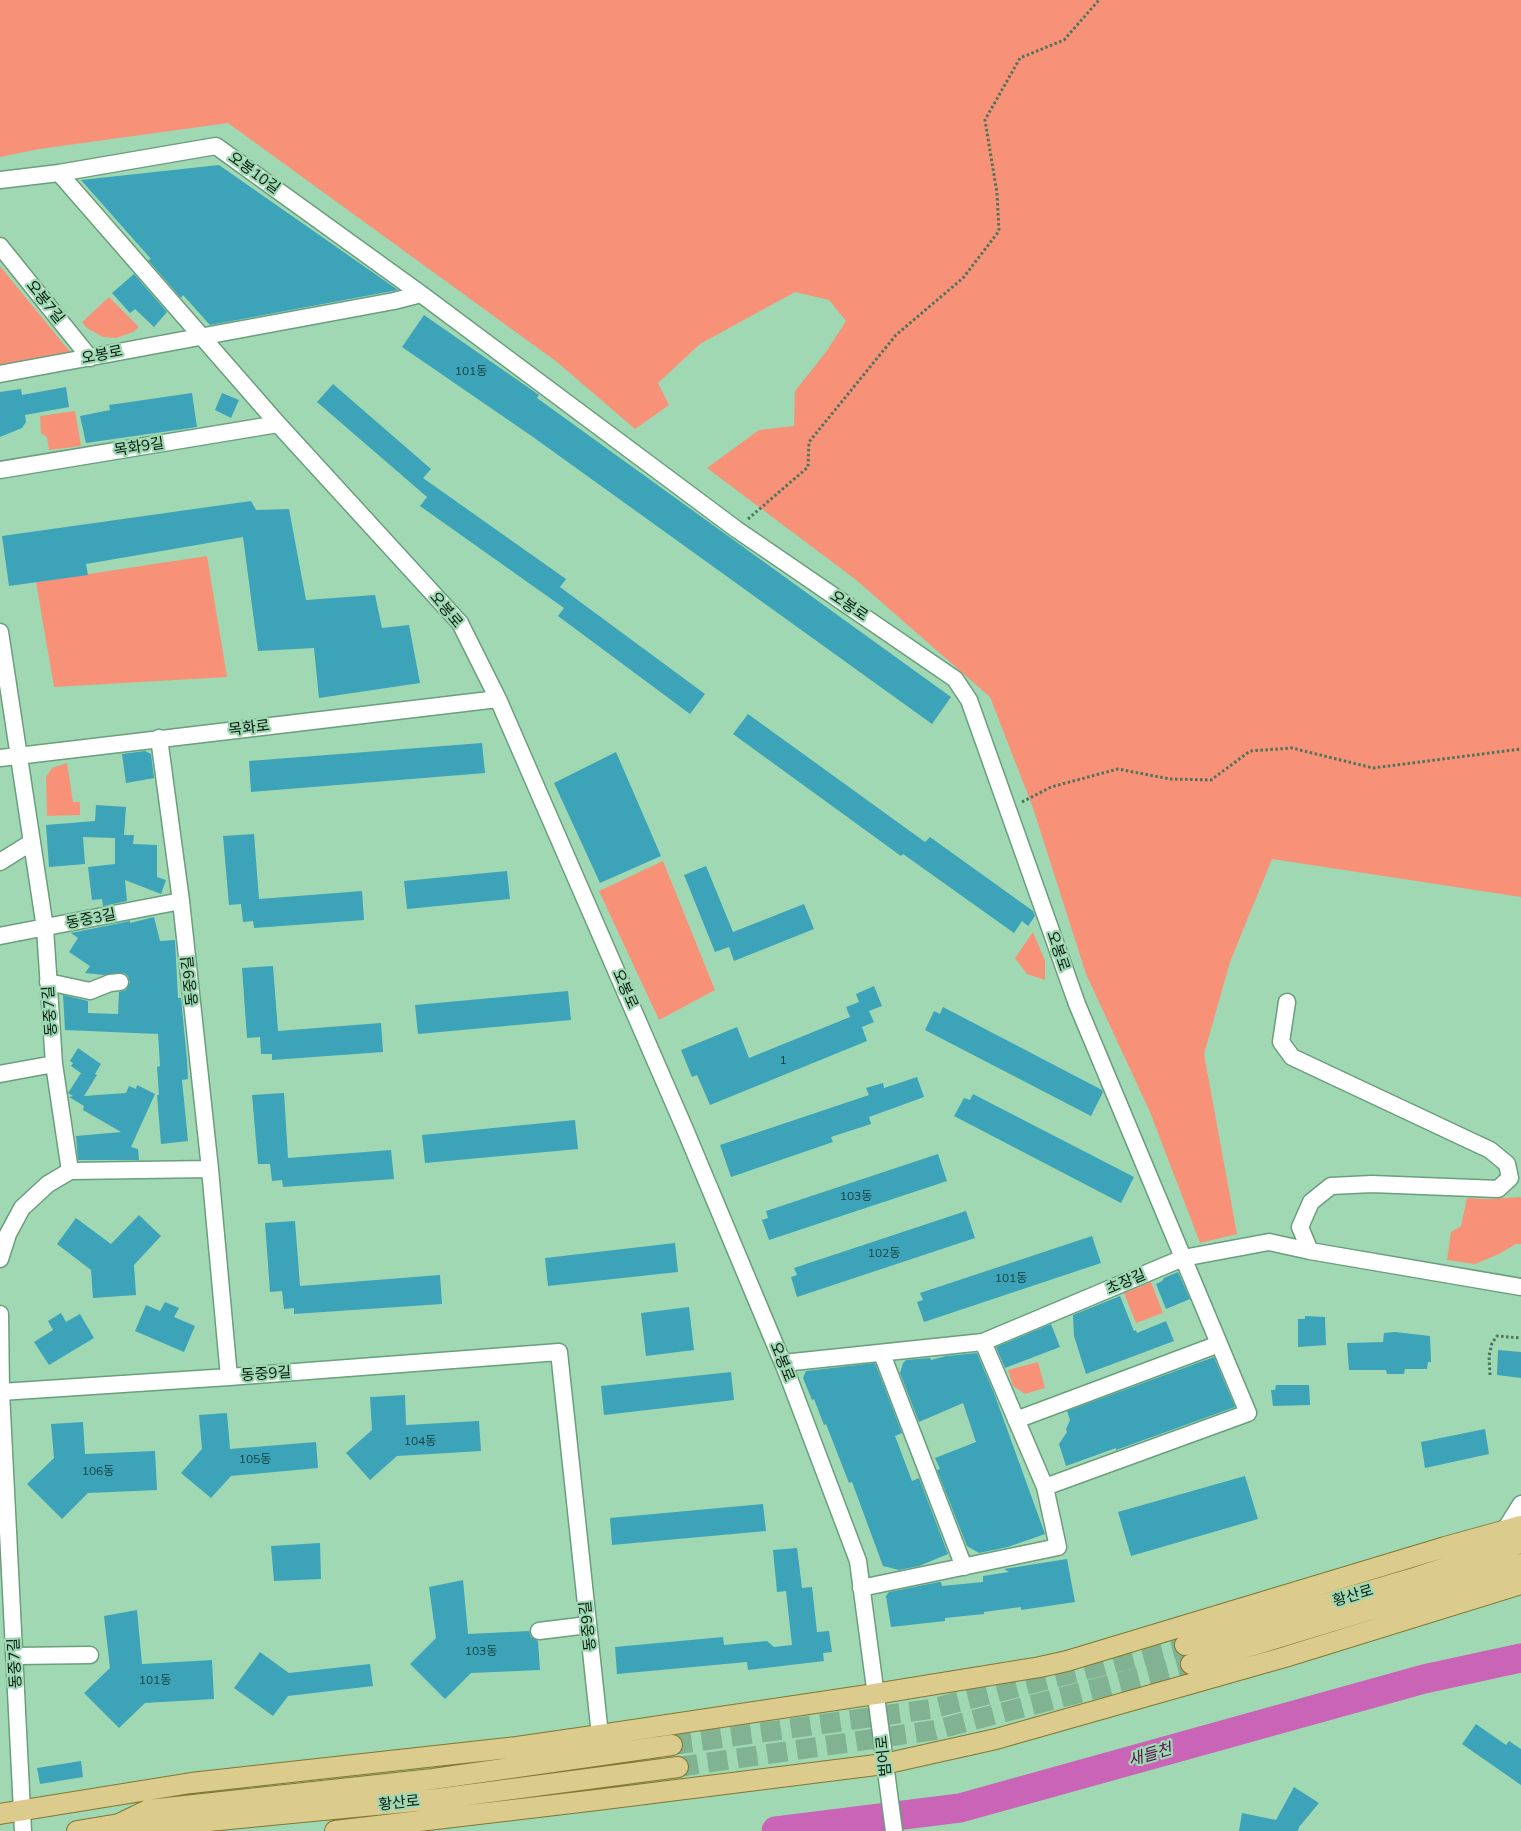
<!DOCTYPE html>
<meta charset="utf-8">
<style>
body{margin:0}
canvas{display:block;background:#a0d8b3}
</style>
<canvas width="1521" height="1831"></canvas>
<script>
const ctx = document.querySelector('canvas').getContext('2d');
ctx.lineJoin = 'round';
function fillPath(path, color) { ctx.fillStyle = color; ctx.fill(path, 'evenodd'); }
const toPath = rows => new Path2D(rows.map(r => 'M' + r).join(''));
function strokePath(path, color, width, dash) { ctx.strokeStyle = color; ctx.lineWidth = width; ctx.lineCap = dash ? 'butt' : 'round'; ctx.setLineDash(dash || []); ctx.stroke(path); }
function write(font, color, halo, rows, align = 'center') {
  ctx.font = font + ' Mulish,"Noto Sans KR",sans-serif'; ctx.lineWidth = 4.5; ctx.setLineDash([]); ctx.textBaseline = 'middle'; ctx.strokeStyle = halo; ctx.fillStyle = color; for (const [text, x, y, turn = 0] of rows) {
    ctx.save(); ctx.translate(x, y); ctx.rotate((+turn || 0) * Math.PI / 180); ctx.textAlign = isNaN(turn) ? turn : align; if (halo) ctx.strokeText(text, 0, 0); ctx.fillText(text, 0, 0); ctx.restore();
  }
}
fillPath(toPath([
 [0,0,1521,0,1521,897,1272,859,1230,962,1204,1054,1237,1234,1200,1243,1150,1112,1086,974,1033,808,990,697,855,579,707,468,759,430,794,426,795,391,826,352,846,321,829,300,795,292,700,344,658,383,669,405,635,429,557,362,228,123,39,149,0,157],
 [0,266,71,353,0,365],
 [109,297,139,327,133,332,116,338,103,337,87,328,82,322],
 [75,411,81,446,49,450,47,437,41,433,40,416],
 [207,556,227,677,54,687,36,582],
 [67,763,73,802,80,802,80,815,47,816,46,777,52,768],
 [663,861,715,990,659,1020,599,891],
 [1033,932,1045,961,1045,980,1027,974,1015,958],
 [1521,1197,1521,1244,1516,1244,1499,1254,1475,1264,1447,1260,1451,1232,1461,1226,1467,1198,1488,1199],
 [1151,1282,1163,1313,1136,1323,1124,1293],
 [1038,1362,1045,1388,1025,1394,1013,1386,1008,1370]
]), '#f79278');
strokePath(toPath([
 [776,1831,960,1808,1424,1679,1521,1658]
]), '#ca64b6', 29);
fillPath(toPath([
 [219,165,398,290,210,325,183,295,181,298,148,260,151,259,81,180],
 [134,274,167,312,154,327,135,309,130,313,112,293],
 [424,315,539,395,537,398,951,697,932,724,533,437,402,347],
 [333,384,431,469,423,478,566,579,560,587,705,694,690,714,558,616,564,608,420,506,427,497,317,402],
 [66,387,69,407,25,415,26,422,22,428,0,437,0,392,21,389,22,395],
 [192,393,197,427,86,443,80,416,110,410,109,405],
 [222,393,239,400,231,418,215,410],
 [251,501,256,510,289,509,306,600,375,595,382,628,409,625,420,683,319,698,314,648,258,651,243,537,86,564,88,575,9,586,2,536],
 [748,714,925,842,930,837,1033,911,1035,916,1028,926,1022,921,1014,933,903,854,901,856,733,734],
 [482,743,485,773,251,792,249,761],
 [145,751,151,754,154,778,126,783,122,754],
 [616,752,661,856,600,883,554,783],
 [96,805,126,807,124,835,134,835,133,844,157,845,157,877,166,880,161,894,125,880,127,901,103,906,102,899,92,900,88,867,115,864,115,838,83,837,85,864,49,867,46,825,95,821],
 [254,834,259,899,362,891,364,920,254,928,253,921,243,922,241,904,229,905,223,836],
 [706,866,733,932,804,904,814,929,734,961,729,947,715,952,684,875],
 [507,871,510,899,407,909,404,881],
 [154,917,160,941,175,940,178,998,181,998,187,1060,188,1079,182,1080,188,1141,161,1144,157,1095,159,1095,157,1067,160,1066,158,1034,65,1030,63,995,88,1001,88,1013,118,1014,119,992,126,990,130,982,128,976,124,973,104,975,85,973,90,966,69,952,78,938,71,933,130,921,130,923],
 [273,966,278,1031,381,1023,383,1052,272,1060,272,1054,261,1054,260,1037,247,1038,242,968],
 [874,986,882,1006,869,1011,874,1022,862,1027,867,1041,710,1105,697,1075,692,1077,681,1050,737,1027,749,1058,850,1017,846,1007,859,1002,856,994],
 [568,991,571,1020,418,1034,415,1005],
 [943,1007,1102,1090,1103,1092,1091,1116,925,1030,934,1011,940,1014],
 [78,1048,101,1064,95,1074,97,1075,84,1096,126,1093,129,1086,136,1089,137,1085,155,1094,131,1147,138,1149,139,1160,78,1160,76,1136,121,1132,83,1110,84,1106,69,1097,73,1096,68,1093,81,1073,71,1066,73,1063,70,1061],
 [917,1077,924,1097,869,1117,871,1124,831,1137,833,1142,731,1177,720,1145,869,1095,866,1088,883,1083,884,1088],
 [284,1093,288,1158,391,1150,394,1179,283,1187,282,1180,272,1181,270,1164,258,1164,252,1095],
 [973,1094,1134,1177,1121,1203,954,1116,964,1098,970,1100],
 [575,1120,578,1149,425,1163,422,1135],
 [938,1154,947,1181,769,1240,762,1220,768,1218,766,1211],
 [966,1211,975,1238,797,1297,791,1277,797,1275,794,1268],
 [139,1215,161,1236,134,1265,136,1295,93,1298,91,1270,57,1244,76,1218,111,1244],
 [295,1221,300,1286,440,1275,442,1304,294,1314,294,1308,284,1309,282,1291,270,1292,265,1223],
 [1092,1236,1101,1263,924,1322,917,1302,923,1300,920,1293],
 [675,1243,678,1272,548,1286,545,1258],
 [1178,1272,1190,1299,1166,1309,1156,1284,1162,1281,1164,1278],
 [1120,1296,1134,1331,1136,1330,1137,1333,1166,1321,1174,1341,1086,1374,1074,1336,1073,1315],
 [165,1302,179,1308,174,1317,195,1326,184,1352,135,1331,146,1305,160,1311],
 [689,1307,694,1350,646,1356,641,1313],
 [61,1313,66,1322,80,1314,94,1338,49,1365,34,1342,53,1330,48,1321],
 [1305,1316,1325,1317,1326,1345,1298,1347,1298,1319,1305,1319],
 [1051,1324,1060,1347,1005,1368,996,1347],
 [1395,1332,1430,1336,1431,1362,1428,1362,1427,1369,1405,1369,1404,1374,1387,1374,1386,1370,1349,1370,1347,1343,1383,1342,1384,1333],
 [1498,1350,1521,1352,1521,1378,1497,1375],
 [977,1353,994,1393,1045,1534,1008,1547,979,1553,967,1546,937,1470,940,1469,935,1458,976,1442,963,1403,919,1422,900,1373,903,1363,906,1360,930,1358,931,1360,946,1356],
 [1214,1357,1235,1407,1116,1450,1116,1448,1066,1466,1059,1444,1067,1432,1066,1429,1070,1420,1067,1411],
 [875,1363,902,1433,895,1436,912,1481,919,1478,948,1554,919,1566,899,1570,883,1566,852,1482,849,1483,826,1424,824,1425,814,1399,812,1400,803,1378,806,1371],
 [731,1372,734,1400,604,1415,601,1386],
 [1276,1385,1309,1385,1310,1405,1273,1406,1271,1390,1275,1390],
 [405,1395,406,1425,479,1421,481,1451,397,1456,370,1480,346,1453,372,1430,370,1397],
 [227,1413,230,1449,316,1442,318,1468,231,1476,211,1498,181,1473,202,1449,199,1415],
 [83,1422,85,1454,155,1451,157,1490,88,1493,62,1519,27,1484,54,1458,51,1424],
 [1485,1429,1489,1454,1425,1468,1421,1442],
 [1245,1476,1258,1519,1131,1556,1118,1512],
 [763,1504,766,1531,612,1545,610,1518],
 [320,1543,321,1579,274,1581,271,1546],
 [797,1548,802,1588,812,1587,817,1632,829,1631,832,1652,823,1653,824,1661,748,1670,747,1662,617,1674,615,1647,723,1637,724,1645,767,1641,774,1647,792,1645,786,1591,777,1592,773,1550],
 [1067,1559,1075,1602,1021,1610,1021,1607,984,1612,984,1614,945,1618,945,1621,891,1627,886,1596,889,1592,939,1582,941,1582,942,1586,983,1582,983,1576,1009,1572,1004,1569],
 [463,1580,468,1634,529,1631,531,1637,538,1641,540,1670,471,1673,445,1699,410,1664,436,1638,429,1587],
 [137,1610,142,1664,212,1660,214,1699,145,1703,119,1728,84,1693,110,1668,104,1616],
 [260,1652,289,1673,370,1664,373,1686,288,1696,273,1716,234,1688],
 [1476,1724,1506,1745,1509,1741,1521,1749,1521,1785,1462,1744],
 [81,1761,83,1777,40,1784,37,1768],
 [1294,1787,1319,1803,1299,1827,1298,1831,1239,1831,1242,1813,1276,1820]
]), '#3da3b9');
strokePath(toPath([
 [672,1745,930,1709,1185,1645],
 [678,1767,935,1730,1191,1664]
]), '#81b292', 20, [20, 10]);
const minor = toPath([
 [59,173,278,424,460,623,498,699,684,1127,787,1373,858,1561,894,1831],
 [0,180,59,173,216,146,421,294,736,529,955,679,969,700,1077,1004,1248,1413,1045,1487],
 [0,246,90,358],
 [0,374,394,301,421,294],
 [0,470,278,424],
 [0,632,45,928,54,1064,70,1171],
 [159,738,181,901,210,1169,229,1377,559,1352,600,1735],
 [0,758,498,699],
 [0,862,32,842],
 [0,936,181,901],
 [48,982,90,991,110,983,120,982],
 [1287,1002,1281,1042,1292,1057,1490,1150,1507,1164,1510,1178,1498,1189,1372,1184,1331,1186,1311,1202,1300,1227,1310,1251],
 [0,1074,54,1064],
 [70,1171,210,1169],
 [0,1259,8,1234,22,1208,48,1184,70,1171],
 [0,1314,1,1392,23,1831],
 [882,1354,964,1567],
 [783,1363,983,1342,1183,1258,1269,1242,1310,1251,1521,1287],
 [1,1392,229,1377],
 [1016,1420,1219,1344],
 [1504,1531,1521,1504],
 [861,1588,1058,1547,1045,1487,983,1342],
 [539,1631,588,1625],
 [15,1656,90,1655]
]);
const major = toPath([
 [1185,1645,1417,1577,1521,1543],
 [1191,1664,1521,1564],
 [0,1814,191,1783,517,1747,600,1735,875,1694,1040,1667,1067,1661,1445,1547,1521,1526],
 [119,1824,148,1810,433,1779,672,1745],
 [77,1831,119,1824,147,1827,437,1799,678,1767],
 [335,1831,597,1800,884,1764,996,1739,1285,1657,1521,1584]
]);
strokePath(minor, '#699f7c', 19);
strokePath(major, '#81772f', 22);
strokePath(toPath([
 [748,519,808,467,809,442,896,335,963,278,999,231,997,193,985,120,1020,58,1064,40,1099,0],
 [1022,802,1051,787,1118,769,1170,779,1211,780,1250,751,1292,748,1373,768,1521,749],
 [1490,1375,1489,1356,1492,1343,1497,1336,1521,1338]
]), '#4e735b', 3, [2.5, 2.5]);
strokePath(minor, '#fff', 16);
strokePath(major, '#dbcb8c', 20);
write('12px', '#143e3a', null, [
 ["101동",471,371],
 ["1",783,1060],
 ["103동",856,1196],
 ["102동",884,1253],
 ["101동",1011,1278],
 ["104동",420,1441],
 ["105동",255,1459],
 ["106동",98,1471],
 ["103동",481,1651],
 ["101동",155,1680]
]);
write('15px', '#061c0f', '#a0d8b3', [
 ["오봉10길",254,173,36],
 ["오봉7길",45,302,51],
 ["오봉로",102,355,-11],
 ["목화9길",139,447,-9],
 ["오봉로",849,606,34],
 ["오봉로",446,610,50],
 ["목화로",249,728,-7],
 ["동중3길",91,919,-11],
 ["오봉로",1058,951,71],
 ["동중9길",190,981,-96],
 ["오봉로",625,989,66],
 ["동중7길",50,1011,-94],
 ["초장길",1126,1282,-23],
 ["오봉로",782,1362,68],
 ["동중9길",266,1374,-4],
 ["황산로",1353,1596,-17],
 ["동중9길",588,1626,-96],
 ["동중7길",15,1663,-93],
 ["범어로",884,1756,-96],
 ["황산로",399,1803,-6]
]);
write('italic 16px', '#56164c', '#a0d8b3', [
 ["새들천",1150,1755,-16]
]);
</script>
